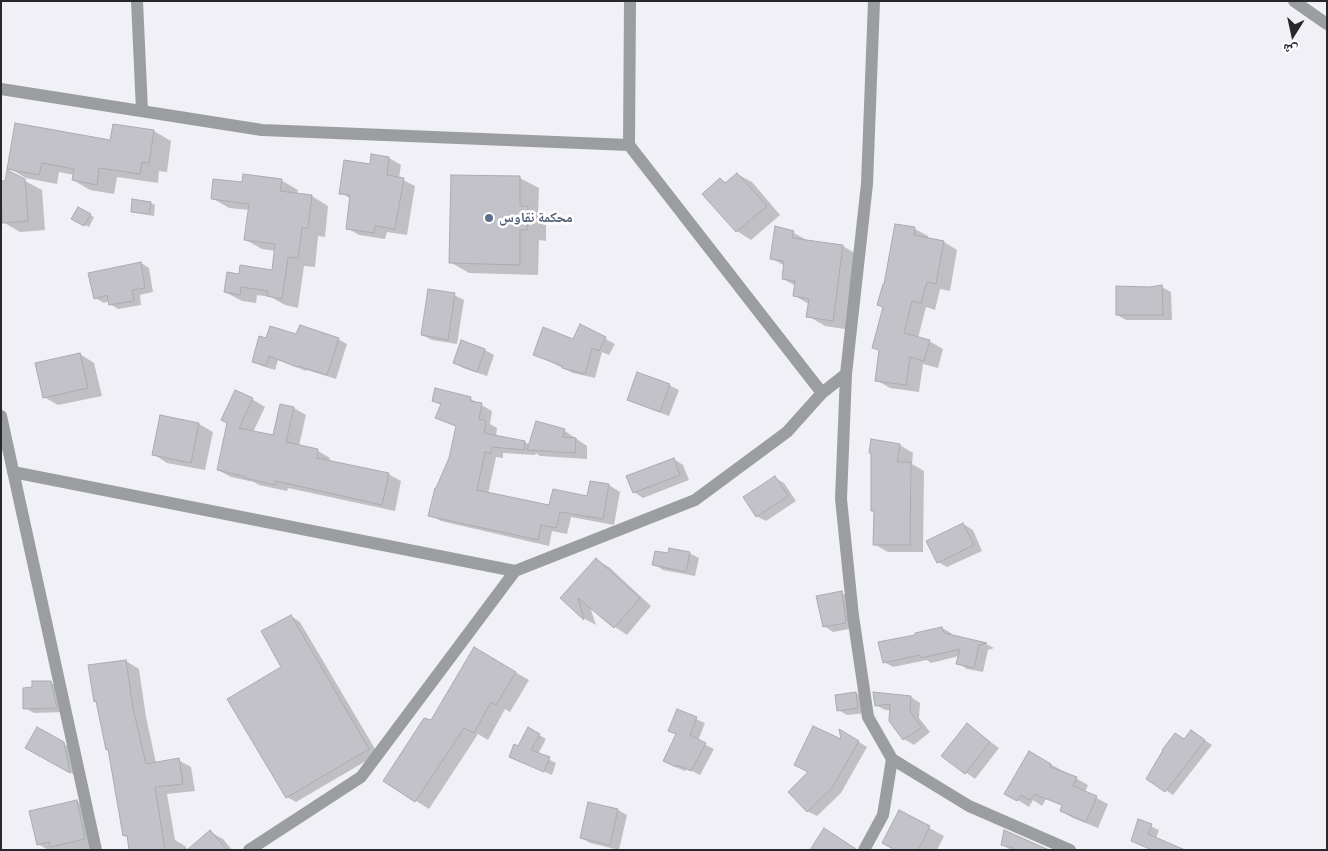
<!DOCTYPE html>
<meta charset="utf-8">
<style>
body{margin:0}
#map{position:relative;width:1328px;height:851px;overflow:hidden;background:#f0f0f6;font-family:Roboto,"Noto Naskh Arabic",sans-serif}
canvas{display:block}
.frame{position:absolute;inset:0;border:2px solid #28282a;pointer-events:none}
.north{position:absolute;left:1268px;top:10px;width:50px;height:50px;-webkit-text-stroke:4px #fff;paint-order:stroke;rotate:190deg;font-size:14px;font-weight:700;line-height:20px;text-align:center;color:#28282a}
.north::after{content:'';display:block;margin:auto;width:18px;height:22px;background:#28282a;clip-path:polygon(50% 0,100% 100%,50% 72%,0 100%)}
</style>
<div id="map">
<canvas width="1328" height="851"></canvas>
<div class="frame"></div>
<div class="north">ش</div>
</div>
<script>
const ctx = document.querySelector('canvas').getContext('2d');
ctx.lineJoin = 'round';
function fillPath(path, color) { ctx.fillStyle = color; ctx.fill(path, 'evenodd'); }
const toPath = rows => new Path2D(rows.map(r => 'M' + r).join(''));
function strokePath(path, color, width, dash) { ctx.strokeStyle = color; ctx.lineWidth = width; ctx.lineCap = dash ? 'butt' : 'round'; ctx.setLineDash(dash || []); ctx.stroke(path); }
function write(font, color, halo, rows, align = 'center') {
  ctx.font = font + ' Roboto,"Noto Naskh Arabic",sans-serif'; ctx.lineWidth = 5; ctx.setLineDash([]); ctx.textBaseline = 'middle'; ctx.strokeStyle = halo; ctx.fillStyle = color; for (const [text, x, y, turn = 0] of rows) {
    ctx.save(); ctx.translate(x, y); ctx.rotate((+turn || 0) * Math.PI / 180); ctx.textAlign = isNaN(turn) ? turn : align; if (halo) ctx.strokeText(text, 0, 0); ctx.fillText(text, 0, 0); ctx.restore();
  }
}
fillPath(toPath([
 [154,131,171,141,167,172,159,171,158,183,117,177,114,194,90,190,73,180,74,175,59,172,57,184,26,178,9,168],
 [389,158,401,165,399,178,415,186,407,235,387,232,385,239,359,235,347,228,351,199,341,193,371,165],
 [737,174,752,182,780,215,751,240,737,231,704,194,720,179,727,183],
 [520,178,539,188,538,213,546,218,546,241,539,240,538,275,469,273,450,262],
 [281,180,298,190,297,194,312,196,328,206,325,237,318,236,315,267,304,266,298,308,285,305,271,297,257,295,256,303,242,301,225,292,240,275,273,272,276,251,262,249,246,240,249,210,229,208,212,198,243,183],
 [25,181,42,190,45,230,20,232,3,222,1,183],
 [151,203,155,205,154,216,136,213,132,211],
 [78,209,94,217,89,227,73,219],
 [776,228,794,233,810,242,843,246,861,257,851,330,825,326,808,316,809,304,795,296,796,286,783,279,785,266,772,259],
 [915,229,928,236,928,239,944,242,957,250,950,291,940,289,935,310,926,307,918,338,929,341,943,349,938,368,923,364,919,392,890,388,876,380,880,351,874,347,884,308,879,305],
 [141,263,149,268,153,292,140,295,141,305,118,309,110,304,109,301,104,303,95,298],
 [1162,287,1171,292,1172,320,1126,320,1117,315,1149,288],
 [454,295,464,300,457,344,432,340,422,335],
 [581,326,615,344,609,355,602,352,595,378,573,373,534,354,574,340],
 [297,335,338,339,347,344,336,379,307,370,306,371,278,360,275,370,262,366,253,361,267,339],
 [461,342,485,350,494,355,487,376,463,368,454,362],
 [80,354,94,363,102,396,58,405,44,397],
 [669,385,679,390,669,416,637,404,628,399],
 [436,389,471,399,492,411,490,424,497,428,496,436,525,442,530,445,537,422,565,431,587,446,587,459,540,456,536,453,535,455,503,453,503,458,496,457,488,494,550,506,588,498,591,482,609,485,620,492,614,525,571,517,567,534,552,531,549,546,441,521,430,515,450,458,457,427,436,417,441,405,433,400],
 [252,399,265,407,253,432,274,436,294,408,306,415,299,446,318,451,330,458,329,462,388,474,401,481,395,511,288,488,287,491,259,485,254,482,231,477,218,470],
 [161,416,199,424,213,432,205,470,167,463,153,454],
 [900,445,913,453,912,464,924,471,923,552,888,552,874,544,875,512,872,511],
 [674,459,683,465,689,480,643,498,634,492],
 [775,478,784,483,796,501,766,521,756,516],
 [963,524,973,530,982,551,947,567,938,562],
 [689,553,699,558,695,576,663,570,654,564,669,554],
 [596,560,609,567,651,606,627,635,615,627,590,607,596,625,585,619,562,598],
 [842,593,851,598,855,628,833,632,824,626],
 [291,616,300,622,378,754,296,802,287,797,282,667],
 [942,628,951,633,952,636,986,644,994,648,988,650,983,672,967,669,958,663,959,656,931,663,927,660,893,667,884,662,917,636],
 [475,649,529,680,510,712,505,709,488,740,478,734,429,809,384,781,426,718,432,721],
 [126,661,139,669,146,717,156,763,178,760,191,767,195,791,167,794,175,840,185,846,188,850,130,850,128,838,124,835,110,749,97,702,95,701],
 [50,682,60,687,65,712,34,713,25,708,33,688],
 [856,693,865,699,867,713,847,715,838,710],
 [911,697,920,703,919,718,930,732,914,745,904,739,890,721,891,710,885,710,876,705],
 [677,711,705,723,698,741,714,749,700,775,686,768,685,771,673,766,677,735,670,731],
 [967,725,999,748,975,779,943,756],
 [37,729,73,749,80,778,26,747],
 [529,729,546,739,538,754,556,763,552,775,517,760,519,747],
 [841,731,867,747,841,793,817,816,807,811,810,772,842,741],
 [1191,731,1212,745,1173,795,1148,778],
 [1029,752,1088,785,1085,792,1108,804,1098,828,1073,818,1061,811,1063,806,1046,799,1042,806,1033,800,1029,807,1006,793],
 [76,801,89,808,99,850,48,850,38,844],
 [589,803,618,810,627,815,619,850,590,843,581,838],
 [900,812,944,836,937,850,896,850],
 [1139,821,1159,830,1152,850],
 [210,832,223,839,232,850,189,850],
 [1002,845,1046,850,1011,850]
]), '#0003');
const building = toPath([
 [15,123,110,140,113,124,154,130,149,163,142,162,140,174,99,168,97,185,72,180,74,169,42,163,39,175,7,169,15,123],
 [371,154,389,157,387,175,404,178,395,229,375,226,374,233,346,229,350,195,339,194,344,160,370,164,371,154],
 [7,170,25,179,28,221,2,223,1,181,5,181,7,170],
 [737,173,767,206,736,232,702,194,720,178,725,183,737,173],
 [243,174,282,179,280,191,312,195,308,228,302,228,298,258,288,257,282,299,267,296,268,291,241,287,240,295,224,292,227,272,239,274,240,265,272,270,275,244,244,240,249,204,211,199,213,179,242,182,243,174],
 [451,175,520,176,520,206,528,206,527,230,520,230,520,265,449,263,451,175],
 [132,199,151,202,149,214,131,212,132,199],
 [78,207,91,214,84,226,71,219,78,207],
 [895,224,915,227,914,235,944,241,936,284,927,282,921,303,912,301,904,333,930,340,924,361,910,357,906,385,875,381,879,350,872,348,883,307,877,305,883,284,884,284,895,224],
 [775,226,794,231,792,238,843,245,833,321,806,317,809,299,793,296,795,281,782,279,784,261,770,259,775,226],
 [141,262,145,288,132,290,134,301,109,305,107,295,94,299,88,273,141,262],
 [1162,285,1163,315,1116,315,1116,286,1149,287,1162,285],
 [428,289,455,293,448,340,421,335,428,289],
 [580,324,606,337,599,351,592,348,585,374,562,368,563,366,533,355,543,327,573,339,580,324],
 [300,325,339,338,327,375,298,366,297,367,269,356,266,366,252,362,259,336,266,338,270,326,296,334,300,325],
 [461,340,485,349,477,372,453,363,461,340],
 [80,353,88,388,43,398,35,363,80,353],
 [637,372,670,384,660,412,627,400,637,372],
 [435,388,471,397,470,401,482,403,479,419,486,421,484,433,525,441,524,450,492,447,491,453,485,452,477,490,549,505,553,489,587,496,590,481,609,484,603,519,560,512,556,528,541,525,538,540,428,516,435,488,436,488,449,458,456,426,435,418,441,404,432,401,435,388],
 [235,390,253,398,239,428,273,435,280,404,294,407,286,442,318,449,317,458,389,473,382,505,276,481,275,485,245,478,246,477,217,470,227,423,221,420,235,390],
 [160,415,199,423,191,463,152,455,160,415],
 [536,421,565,429,563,437,576,438,575,453,527,450,536,421],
 [871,439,900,444,897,462,911,462,910,545,873,545,874,511,871,511,871,453,869,453,871,439],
 [674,458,680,475,633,493,626,476,674,458],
 [775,476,788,496,756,517,743,497,775,476],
 [963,523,974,545,937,563,926,541,963,523],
 [669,548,690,552,686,572,652,565,655,551,668,553,669,548],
 [596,558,640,598,614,628,578,598,584,620,560,598,596,558],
 [842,591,846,623,823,627,816,596,842,591],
 [291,615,369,749,286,798,227,699,281,667,261,631,291,615],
 [942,627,944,633,987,643,979,645,974,668,956,664,960,649,921,658,920,655,883,663,878,642,915,635,915,633,942,627],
 [474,647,516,672,496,705,491,702,474,733,464,728,415,802,383,781,424,718,431,720,474,647],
 [126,660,133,708,146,764,179,758,183,784,155,787,165,850,129,850,127,835,123,836,108,749,106,750,96,701,94,702,88,665,126,660],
 [32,681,51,681,57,708,23,709,23,688,32,687,32,681],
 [856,692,858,708,837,711,835,695,856,692],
 [873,692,911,696,910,712,922,727,903,740,889,721,890,704,875,706,873,692],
 [677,709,697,717,690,735,706,743,691,771,677,765,676,767,663,761,676,734,668,731,677,709],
 [967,723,990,742,965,774,941,756,967,723],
 [813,726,841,739,839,729,859,741,832,788,807,812,788,792,808,772,794,765,813,726],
 [37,727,64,742,70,773,25,748,37,727],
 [528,727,540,734,531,750,550,757,544,772,509,757,514,744,518,746,528,727],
 [1191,730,1205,740,1165,792,1146,779,1163,750,1162,750,1175,733,1184,739,1191,730],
 [1029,751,1051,764,1050,767,1077,777,1073,786,1097,796,1086,822,1060,811,1062,805,1034,794,1030,800,1021,795,1017,801,1004,794,1029,751],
 [77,800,85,839,50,847,49,842,37,845,29,811,77,800],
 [588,802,618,809,610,845,580,838,588,802],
 [899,810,930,826,918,850,895,850,882,843,899,810],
 [1138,819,1152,824,1148,834,1185,850,1152,850,1131,841,1138,819],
 [824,828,856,849,856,850,810,850,824,828],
 [210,830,227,850,187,850,210,830],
 [1004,830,1049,850,1014,850,1014,848,1001,845,1004,830]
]);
fillPath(building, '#c2c2c8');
strokePath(building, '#abaab0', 1);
strokePath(toPath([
 [137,1,142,111],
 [1294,1,1327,24],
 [1,89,262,130,629,145,822,393,787,432,695,500,515,571,361,777,249,850],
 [629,145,630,1],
 [822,393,846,374],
 [1,416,96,850],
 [13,472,515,571],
 [892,759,969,806,1070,850],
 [864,850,883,815,892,759,868,717,853,616,841,499,846,374,867,184,874,1]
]), '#9b9e9e', 12);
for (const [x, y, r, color] of [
 [489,218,5,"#5c6f8a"]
]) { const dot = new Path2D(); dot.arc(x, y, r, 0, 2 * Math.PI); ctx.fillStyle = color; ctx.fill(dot); strokePath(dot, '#fff', 2); }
write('bold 14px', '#4e5e75', '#fff', [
 ["محكمة نقاوس",499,218]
], 'left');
</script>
